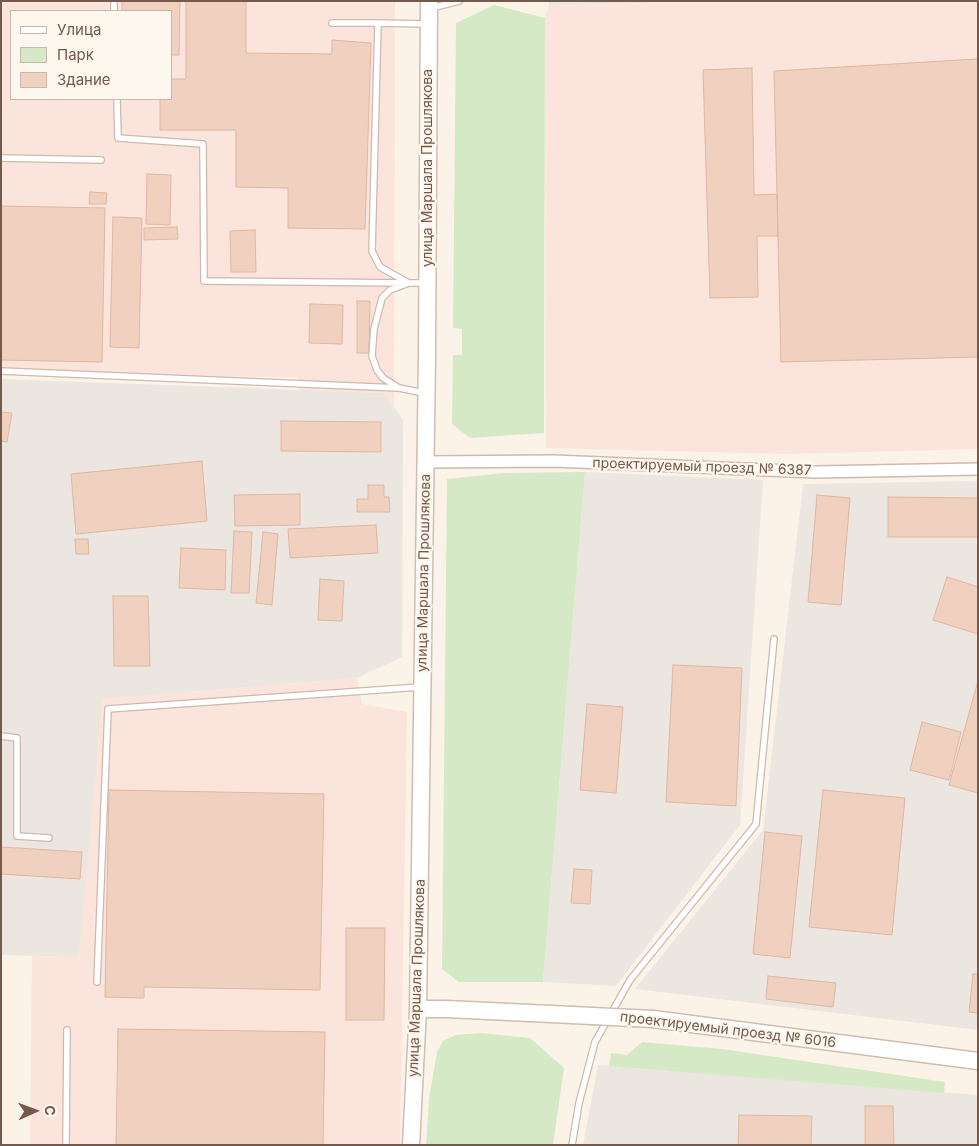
<!DOCTYPE html>
<meta charset="utf-8">
<style>
body{margin:0}
#map{position:relative;width:979px;height:1146px;overflow:hidden;background:#fcf3e8;font-family:Inter,sans-serif}
canvas{display:block}
.frame{position:absolute;inset:0;border:2px solid #75594c;pointer-events:none}
.legend{position:absolute;left:10px;top:10px;width:162px;height:90px;box-sizing:border-box;background:#fef7ee;border:1px solid #c7b8ad;margin:0;padding:6px 9px;list-style:none;font-size:15px;color:#75594c}
.legend li{display:flex;align-items:center;gap:10px;height:25px}
.legend b{width:25px;border:1px solid #c7b8ad}
.north{position:absolute;left:10px;top:1086px;width:50px;height:50px;-webkit-text-stroke:4px #fef7ee;paint-order:stroke;rotate:88deg;font-size:14px;font-weight:700;line-height:20px;text-align:center;color:#75594c}
.north::after{content:'';display:block;margin:auto;width:18px;height:22px;background:#75594c;clip-path:polygon(50% 0,100% 100%,50% 72%,0 100%)}
</style>
<div id="map">
<canvas width="979" height="1146"></canvas>
<div class="frame"></div>
<ul class="legend">
<li><b style="height:6px;background:#fff"></b>Улица</li>
<li><b style="height:14px;background:#d6e9c6"></b>Парк</li>
<li><b style="height:14px;background:#f0d1c0"></b>Здание</li>
</ul>
<div class="north">С</div>
</div>
<script>
const ctx = document.querySelector('canvas').getContext('2d');
ctx.lineJoin = 'round';
function fillPath(path, color) { ctx.fillStyle = color; ctx.fill(path, 'evenodd'); }
const toPath = rows => new Path2D(rows.map(r => 'M' + r).join(''));
function strokePath(path, color, width, dash) { ctx.strokeStyle = color; ctx.lineWidth = width; ctx.lineCap = dash ? 'butt' : 'round'; ctx.setLineDash(dash || []); ctx.stroke(path); }
function write(font, color, halo, rows, align = 'center') {
  ctx.font = font + ' Inter,sans-serif'; ctx.lineWidth = 4.5; ctx.setLineDash([]); ctx.textBaseline = 'middle'; ctx.strokeStyle = halo; ctx.fillStyle = color; for (const [text, x, y, turn = 0] of rows) {
    ctx.save(); ctx.translate(x, y); ctx.rotate((+turn || 0) * Math.PI / 180); ctx.textAlign = isNaN(turn) ? turn : align; if (halo) ctx.strokeText(text, 0, 0); ctx.fillText(text, 0, 0); ctx.restore();
  }
}
fillPath(toPath([
 [2,1,395,1,394,407,384,393,299,390,298,377,1,375],
 [11,11,171,11,171,99,11,99],
 [705,1,978,1,978,449,788,454,546,448,545,18,549,6],
 [357,678,362,704,407,712,400,1145,30,1145,32,956,79,957,101,699]
]), '#fbe4dc');
fillPath(toPath([
 [549,1,705,1,549,6],
 [1,379,384,393,403,420,402,657,357,678,102,699,79,957,1,955],
 [585,472,763,480,740,825,616,986,543,982],
 [978,481,978,1030,635,989,763,830,803,484],
 [598,1065,978,1095,978,1145,583,1145]
]), '#ece6e1');
fillPath(toPath([
 [494,5,545,18,544,433,470,438,452,424,453,355,462,355,462,329,453,328,456,23],
 [585,472,543,982,459,982,442,969,447,479,504,473],
 [481,1033,530,1038,564,1068,553,1145,426,1145,429,1099,437,1052,443,1041,456,1035],
 [642,1042,722,1049,945,1082,944,1093,609,1066,611,1053,627,1055]
]), '#d6e9c6');
const building = toPath([
 [122,1,180,1,179,55,171,55,171,11,122,11,122,1],
 [186,1,246,1,246,53,332,54,332,40,371,43,365,229,288,228,288,188,236,187,236,130,160,130,160,99,171,99,171,79,186,79,186,1],
 [978,59,978,357,781,362,774,71,978,59],
 [752,68,754,195,777,194,778,236,757,236,758,297,710,298,703,70,752,68],
 [147,174,171,175,170,225,146,224,147,174],
 [90,192,107,193,106,204,89,204,90,192],
 [1,206,105,208,102,362,1,360,1,206],
 [113,217,142,218,139,348,110,347,113,217],
 [177,227,178,239,144,240,144,228,177,227],
 [255,230,256,272,231,272,230,231,255,230],
 [357,301,370,301,369,353,357,353,357,301],
 [310,304,343,305,342,344,309,343,310,304],
 [1,412,12,413,7,442,1,441,1,412],
 [281,421,381,422,381,452,281,451,281,421],
 [202,461,207,521,76,534,71,474,202,461],
 [368,485,384,485,384,497,389,497,390,512,357,512,357,499,368,499,368,485],
 [300,494,300,525,235,526,234,495,300,494],
 [817,495,850,498,841,605,808,602,817,495],
 [888,497,978,498,978,537,888,537,888,497],
 [376,525,378,553,290,558,288,529,376,525],
 [234,531,252,532,249,593,231,593,234,531],
 [263,532,278,534,272,605,256,603,263,532],
 [75,539,88,539,89,554,76,554,75,539],
 [181,548,226,550,225,590,179,588,181,548],
 [947,577,978,587,978,634,933,620,947,577],
 [320,579,344,581,342,621,318,620,320,579],
 [113,596,148,596,150,666,114,666,113,596],
 [673,665,742,668,736,806,666,802,673,665],
 [978,681,978,793,949,785,978,681],
 [587,704,623,707,616,793,580,790,587,704],
 [922,722,961,732,949,780,910,770,922,722],
 [109,790,324,794,320,990,144,987,144,998,105,997,109,790],
 [823,790,905,798,892,935,809,927,823,790],
 [765,832,802,836,790,958,753,954,765,832],
 [1,847,82,852,80,879,1,874,1,847],
 [574,869,592,870,590,904,571,903,574,869],
 [346,928,385,928,384,1020,346,1020,346,928],
 [973,974,978,974,978,1013,969,1012,973,974],
 [768,976,836,983,833,1007,766,999,768,976],
 [118,1029,325,1032,323,1145,116,1145,118,1029],
 [865,1106,893,1106,894,1145,865,1145,865,1106],
 [739,1115,812,1116,811,1145,738,1145,739,1115]
]);
fillPath(building, '#f0d1c0');
strokePath(building, '#e2b6a1', 1);
const lane = toPath([
 [114,1,114,11],
 [431,8,459,1],
 [332,23,378,23],
 [117,99,118,138,203,144,204,281,409,283],
 [1,158,101,160],
 [407,282,380,267,372,251,378,23,426,24],
 [1,371,399,388],
 [424,393,399,388,383,378,377,370,372,356,374,329,382,298,390,290,409,283,425,283],
 [1,736,17,738,17,836,49,838],
 [97,982,108,709,420,687],
 [66,1145,67,1030],
 [572,1145,579,1103,595,1042,630,980,756,824,774,639]
]);
const street = toPath([
 [425,462,554,461,815,472,978,469]
]);
const secondary = toPath([
 [418,1009,447,1009,572,1015],
 [653,1019,978,1061],
 [411,1145,418,1009,427,355,429,1]
]);
strokePath(lane, '#cdbaae', 8);
strokePath(street, '#cdbaae', 14);
strokePath(secondary, '#d2bcae', 19);
strokePath(lane, '#fff', 5.5);
strokePath(street, '#fff', 11);
strokePath(secondary, '#fff', 16);
const secondaryBridge = toPath([
 [572,1015,653,1019]
]);
strokePath(secondaryBridge, '#d2bcae', 19, []);
strokePath(secondaryBridge, '#fff', 16);
write('14px', '#75594c', '#fef7ee', [
 ["улица Маршала Прошлякова",428,168,-90],
 ["проектируемый проезд № 6387",702,467,2],
 ["улица Маршала Прошлякова",424,573,-89],
 ["улица Маршала Прошлякова",417,978,-88],
 ["проектируемый проезд № 6016",728,1030,7]
]);
</script>
